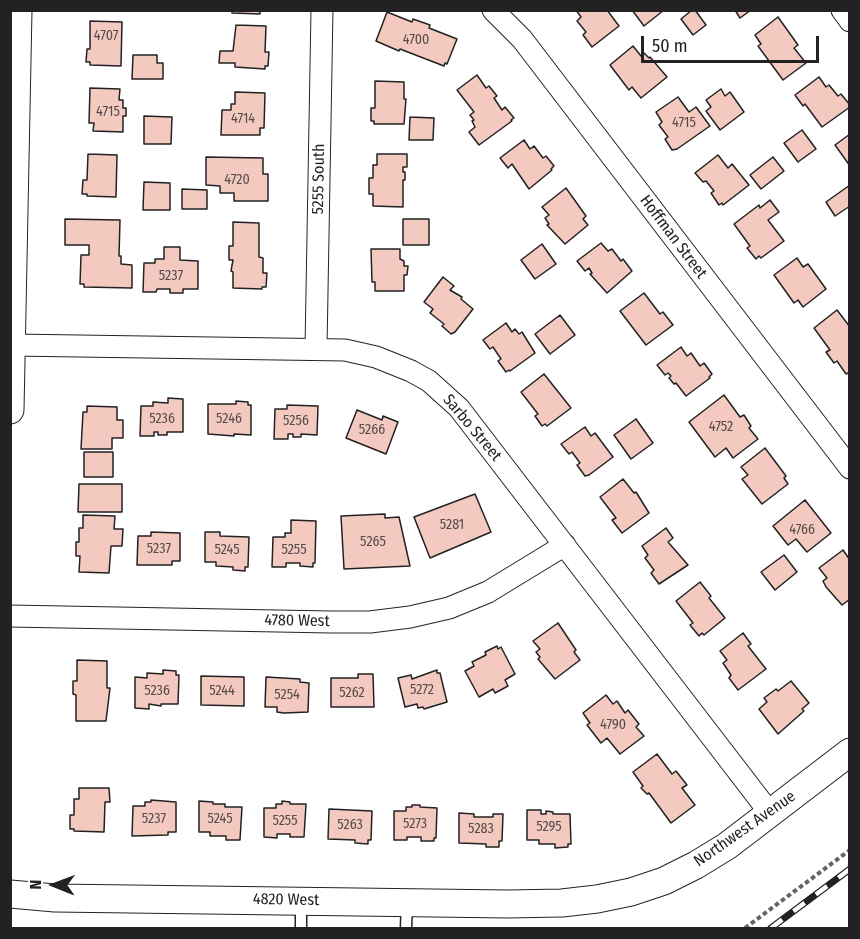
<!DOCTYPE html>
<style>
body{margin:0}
#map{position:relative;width:860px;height:939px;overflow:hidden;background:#fff;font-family:"Fira Sans Condensed",sans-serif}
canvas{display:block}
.frame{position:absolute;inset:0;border:12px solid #222;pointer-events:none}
.north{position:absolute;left:24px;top:855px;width:60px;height:60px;-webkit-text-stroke:4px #fff;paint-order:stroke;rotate:271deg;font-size:16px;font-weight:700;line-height:24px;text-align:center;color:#222}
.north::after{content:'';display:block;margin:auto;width:21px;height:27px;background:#222;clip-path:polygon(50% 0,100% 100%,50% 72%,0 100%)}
.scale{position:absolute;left:641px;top:36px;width:178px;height:27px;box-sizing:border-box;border:3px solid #222;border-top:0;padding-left:8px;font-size:18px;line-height:21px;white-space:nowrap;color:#222;-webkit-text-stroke:4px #fff;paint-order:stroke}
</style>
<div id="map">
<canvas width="860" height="939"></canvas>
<div class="frame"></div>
<div class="north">N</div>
<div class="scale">50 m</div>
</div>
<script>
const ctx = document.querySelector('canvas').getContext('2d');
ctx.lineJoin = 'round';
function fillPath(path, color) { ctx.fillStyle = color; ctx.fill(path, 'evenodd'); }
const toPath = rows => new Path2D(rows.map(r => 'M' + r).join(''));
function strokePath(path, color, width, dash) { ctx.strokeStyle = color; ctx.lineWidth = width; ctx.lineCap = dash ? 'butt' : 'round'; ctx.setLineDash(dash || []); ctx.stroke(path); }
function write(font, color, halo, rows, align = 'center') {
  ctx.font = font + ' "Fira Sans Condensed",sans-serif'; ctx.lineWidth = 4.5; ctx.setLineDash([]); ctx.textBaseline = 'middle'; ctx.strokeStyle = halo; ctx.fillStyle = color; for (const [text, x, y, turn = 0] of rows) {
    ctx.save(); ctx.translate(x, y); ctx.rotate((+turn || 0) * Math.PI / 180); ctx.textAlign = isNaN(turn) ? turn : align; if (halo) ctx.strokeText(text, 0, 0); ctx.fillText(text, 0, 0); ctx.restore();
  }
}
const building = toPath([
 [232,10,260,10,260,14,232,13,232,10],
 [576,10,607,10,619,26,592,47,583,35,586,32,577,21,581,17,576,10],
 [632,10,664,10,644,26,632,10],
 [692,10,695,10,706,25,693,35,681,19,692,10],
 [735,10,751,10,740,18,735,10],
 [387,12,412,22,413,19,430,25,429,28,457,39,447,64,445,63,444,66,400,49,399,51,376,41,387,12],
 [778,17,798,45,794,48,806,63,783,80,758,46,761,44,755,35,778,17],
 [90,21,122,22,121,66,90,65,90,62,86,62,87,49,90,49,90,21],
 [236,25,266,26,265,52,269,52,268,66,265,66,265,69,235,67,235,63,219,63,220,51,233,51,236,25],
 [633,46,641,56,644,53,649,58,650,57,667,77,641,98,632,87,629,90,610,65,633,46],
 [133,55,157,55,157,63,163,63,163,79,132,79,133,55],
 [477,75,486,88,489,86,497,96,494,98,502,110,505,107,514,118,511,120,512,121,479,145,469,132,475,127,472,121,474,120,470,115,474,112,457,90,477,75],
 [819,77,826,87,829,85,838,96,841,94,850,105,850,107,822,127,805,104,803,106,795,95,819,77],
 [375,81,404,82,404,99,406,99,404,124,374,124,374,121,371,121,371,108,375,108,375,81],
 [90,88,120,89,119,100,123,100,123,108,126,108,126,116,123,116,123,132,93,131,94,123,89,123,90,88],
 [721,89,725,96,730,92,744,112,720,130,706,111,711,107,706,100,721,89],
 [235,92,265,93,264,128,260,128,260,135,221,135,222,110,231,110,231,104,235,104,235,92],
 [678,97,689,112,696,107,710,126,677,149,672,150,665,139,668,137,659,125,662,122,656,112,678,97],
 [144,116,172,117,171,144,144,144,144,116],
 [410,117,434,118,433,140,409,140,410,117],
 [802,130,816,149,798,162,784,143,802,130],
 [850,134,850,166,835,145,850,134],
 [524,140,530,149,534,146,543,158,546,156,554,166,551,169,552,170,529,189,512,164,508,168,500,158,524,140],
 [88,154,117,155,116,197,87,196,87,194,82,194,83,180,87,180,88,154],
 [377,154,407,154,407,167,403,167,403,172,405,172,405,180,403,180,403,207,373,206,373,194,369,194,369,178,373,178,373,165,377,165,377,154],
 [718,155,728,168,732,164,749,185,723,205,722,203,719,205,711,193,714,191,706,181,703,182,695,173,718,155],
 [206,157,263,158,263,174,268,174,268,201,234,201,234,193,220,193,220,186,206,185,206,157],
 [773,157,784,171,761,189,750,175,773,157],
 [144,182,170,183,170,210,143,210,144,182],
 [850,185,850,206,835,216,826,202,850,185],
 [566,188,586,216,583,219,588,225,565,244,547,225,549,224,545,218,549,215,542,207,566,188],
 [182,189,207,190,207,209,182,209,182,189],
 [770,200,779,212,768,220,784,241,761,258,759,256,756,259,747,248,750,246,734,224,759,205,760,208,770,200],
 [65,219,120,220,119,256,121,256,121,264,132,265,132,288,84,287,84,284,80,284,81,255,89,255,89,245,65,245,65,219],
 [403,219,429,219,429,245,403,245,403,219],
 [233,222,259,223,259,257,263,258,263,273,267,273,266,287,262,287,262,289,233,288,233,272,231,271,233,260,229,260,229,246,233,246,233,222],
 [601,243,608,251,612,249,621,261,623,259,632,271,607,293,590,274,592,273,589,268,585,271,577,261,601,243],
 [542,244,556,264,535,279,521,260,542,244],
 [164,247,180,247,180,260,198,261,198,289,183,289,183,293,170,293,170,289,157,289,156,292,143,292,144,263,155,263,155,259,164,259,164,247],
 [371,249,400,249,400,259,404,261,404,266,408,266,407,275,404,275,404,291,375,291,375,282,372,282,371,249],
 [797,258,803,267,808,264,826,289,803,307,798,300,794,303,774,275,797,258],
 [443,277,454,286,450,290,462,297,461,299,473,309,455,332,451,334,442,326,444,324,430,313,433,309,424,302,443,277],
 [644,293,660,314,663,312,673,325,646,345,620,311,644,293],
 [837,310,850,327,850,372,846,374,837,361,834,363,826,352,830,350,814,328,837,310],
 [560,315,575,335,550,354,535,334,560,315],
 [506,323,512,332,515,329,519,334,522,332,535,353,510,371,509,370,506,372,498,361,501,359,493,347,490,349,483,340,506,323],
 [681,347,687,356,691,353,700,366,704,363,712,374,709,377,710,378,686,396,676,383,674,384,669,378,671,376,668,373,665,375,657,365,681,347],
 [544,374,571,408,547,426,545,424,542,426,535,416,538,414,521,392,544,374],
 [724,395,740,417,744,415,751,426,749,428,758,439,733,458,726,448,715,457,689,422,724,395],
 [168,398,183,399,183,432,167,432,167,435,158,435,158,432,154,432,154,436,140,436,141,406,153,406,153,402,168,403,168,398],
 [236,401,248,402,248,405,251,405,251,435,234,434,234,436,208,434,208,404,236,404,236,401],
 [287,405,318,406,317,435,301,434,301,437,293,437,293,434,288,434,288,439,274,439,275,409,287,409,287,405],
 [87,406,117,407,117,420,123,420,123,438,112,438,112,449,81,449,83,412,87,412,87,406],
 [357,410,382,420,383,416,398,422,386,454,346,438,357,410],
 [636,419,653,443,631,459,614,435,636,419],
 [585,427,591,436,595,433,613,457,589,475,585,476,577,465,580,463,572,452,569,454,561,444,585,427],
 [765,448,786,476,784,478,788,484,762,504,742,479,748,475,741,467,765,448],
 [84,452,113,452,113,477,84,477,84,452],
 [623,479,634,493,636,492,649,513,622,533,612,520,616,518,600,497,623,479],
 [79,484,122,484,122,512,78,512,79,484],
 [475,494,491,532,430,558,414,517,475,494],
 [805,500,831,533,807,552,796,539,788,545,773,526,805,500],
 [385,514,385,518,399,517,410,566,344,569,341,516,385,514],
 [83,515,115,516,114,529,123,529,122,546,111,546,109,573,79,572,80,556,76,556,76,542,79,542,79,528,83,528,83,515],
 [291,520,316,521,315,563,313,563,313,567,300,566,300,563,286,563,286,567,272,567,273,537,285,537,285,533,291,533,291,520],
 [666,528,673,538,668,542,688,565,659,584,651,573,654,570,645,558,648,555,642,546,666,528],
 [151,532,180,533,180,561,172,561,172,565,137,565,138,536,151,536,151,532],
 [205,532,220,532,220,536,249,537,248,567,245,567,245,571,233,570,233,567,216,566,216,562,205,562,205,532],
 [843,550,850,560,850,599,842,605,826,587,823,581,827,578,819,568,843,550],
 [784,555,797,572,775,590,761,572,784,555],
 [700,582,711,596,709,598,725,618,704,635,702,633,699,636,690,625,693,623,676,601,700,582],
 [558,623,576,650,574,652,580,660,555,679,538,659,540,657,536,652,540,649,533,641,558,623],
 [743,633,751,644,748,646,766,669,738,690,729,678,731,675,723,663,727,660,720,651,743,633],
 [497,646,498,649,501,647,515,674,505,680,508,686,495,693,493,689,479,697,465,671,474,666,472,662,486,655,485,652,497,646],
 [77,660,107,661,107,688,110,688,106,721,76,721,76,695,73,694,73,681,77,681,77,660],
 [163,670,176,671,176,675,179,675,178,704,161,704,161,706,149,704,149,709,135,708,135,677,147,678,147,673,163,674,163,670],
 [437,670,437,673,440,673,447,702,424,709,423,707,418,708,417,704,405,707,398,678,411,675,412,679,437,670],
 [358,674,373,674,374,707,331,707,331,678,358,678,358,674],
 [201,676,244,677,244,706,201,705,201,676],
 [266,677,300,679,300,682,309,683,308,712,284,713,277,712,277,707,265,707,266,677],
 [791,681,809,703,802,709,804,711,778,734,759,709,767,702,764,698,776,689,778,691,791,681],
 [606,695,613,704,617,701,625,713,628,710,639,724,636,727,644,736,620,754,607,738,601,743,587,725,590,723,583,713,606,695],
 [657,754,672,774,676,771,687,785,682,788,695,805,671,823,649,793,647,794,641,788,643,786,633,772,657,754],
 [79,788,109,788,110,802,105,802,104,832,74,831,74,829,70,829,70,815,74,815,74,799,79,799,79,788],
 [151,800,176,802,176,832,168,832,168,835,132,836,133,806,145,806,145,802,151,802,151,800],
 [199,801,213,802,213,804,225,804,225,807,242,807,240,840,226,840,226,836,210,836,210,832,199,832,199,801],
 [282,801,290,802,290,804,306,804,304,837,290,837,290,834,277,834,277,838,264,837,264,808,276,808,276,804,282,804,282,801],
 [412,805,420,805,420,807,437,808,436,838,434,838,434,841,421,841,421,837,407,837,407,840,394,840,394,811,406,811,406,807,412,807,412,805],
 [329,809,372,811,371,840,368,840,368,844,355,843,355,840,328,839,329,809],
 [527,810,541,810,541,814,546,814,546,811,553,812,553,814,570,814,571,844,568,844,568,847,555,848,555,844,539,844,539,840,527,840,527,810],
 [459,813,474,814,474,817,493,817,493,814,503,814,502,841,499,841,499,847,486,847,486,844,459,843,459,813]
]);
fillPath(building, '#f3c9c0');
strokePath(building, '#222', 1.5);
const service = toPath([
 [301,928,301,901],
 [406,928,407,902]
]);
const minor = toPath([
 [493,10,522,39,850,468],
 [842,10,850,21],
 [12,345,345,350,376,357,411,371,429,381,459,408,770,813],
 [316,348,322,10],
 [10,616,331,622,370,622,410,617,449,608,488,592,565,545]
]);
const tertiary = toPath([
 [10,410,18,10],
 [10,894,55,898,508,904,562,903,597,899,631,892,664,881,696,865,727,846,850,752]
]);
strokePath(service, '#222', 13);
strokePath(minor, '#222', 23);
strokePath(tertiary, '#222', 29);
strokePath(toPath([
 [745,928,850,850]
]), '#646464', 4, [4.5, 3]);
strokePath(service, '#fff', 10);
strokePath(minor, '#fff', 21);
strokePath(tertiary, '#fff', 27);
const rail = toPath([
 [771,928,850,869]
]);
strokePath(rail, '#222', 7);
strokePath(rail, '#fff', 4.5, [14]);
write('14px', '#564c4a', null, [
 ["4707",106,36],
 ["4700",416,40],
 ["4715",108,112],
 ["4714",243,119],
 ["4715",684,123],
 ["4720",237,180],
 ["5237",171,276],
 ["5236",162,419],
 ["5246",229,419],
 ["5256",296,421],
 ["4752",721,427],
 ["5266",372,430],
 ["5281",452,525],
 ["4766",802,530],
 ["5265",373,542],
 ["5237",159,549],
 ["5245",227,550],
 ["5255",294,550],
 ["5272",422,690],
 ["5236",157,691],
 ["5244",222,691],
 ["5262",352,693],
 ["5254",287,695],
 ["4790",613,725],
 ["5237",154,819],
 ["5245",220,819],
 ["5255",285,821],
 ["5273",415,824],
 ["5263",350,825],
 ["5295",549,827],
 ["5283",481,829]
]);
write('16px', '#222', '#fff', [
 ["5255 South",319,179,-89],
 ["Hoffman Street",673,237,53],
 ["Sarbo Street",472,428,50],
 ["4780 West",297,621,1],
 ["Northwest Avenue",745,829,-35],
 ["4820 West",286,900,1]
]);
</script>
